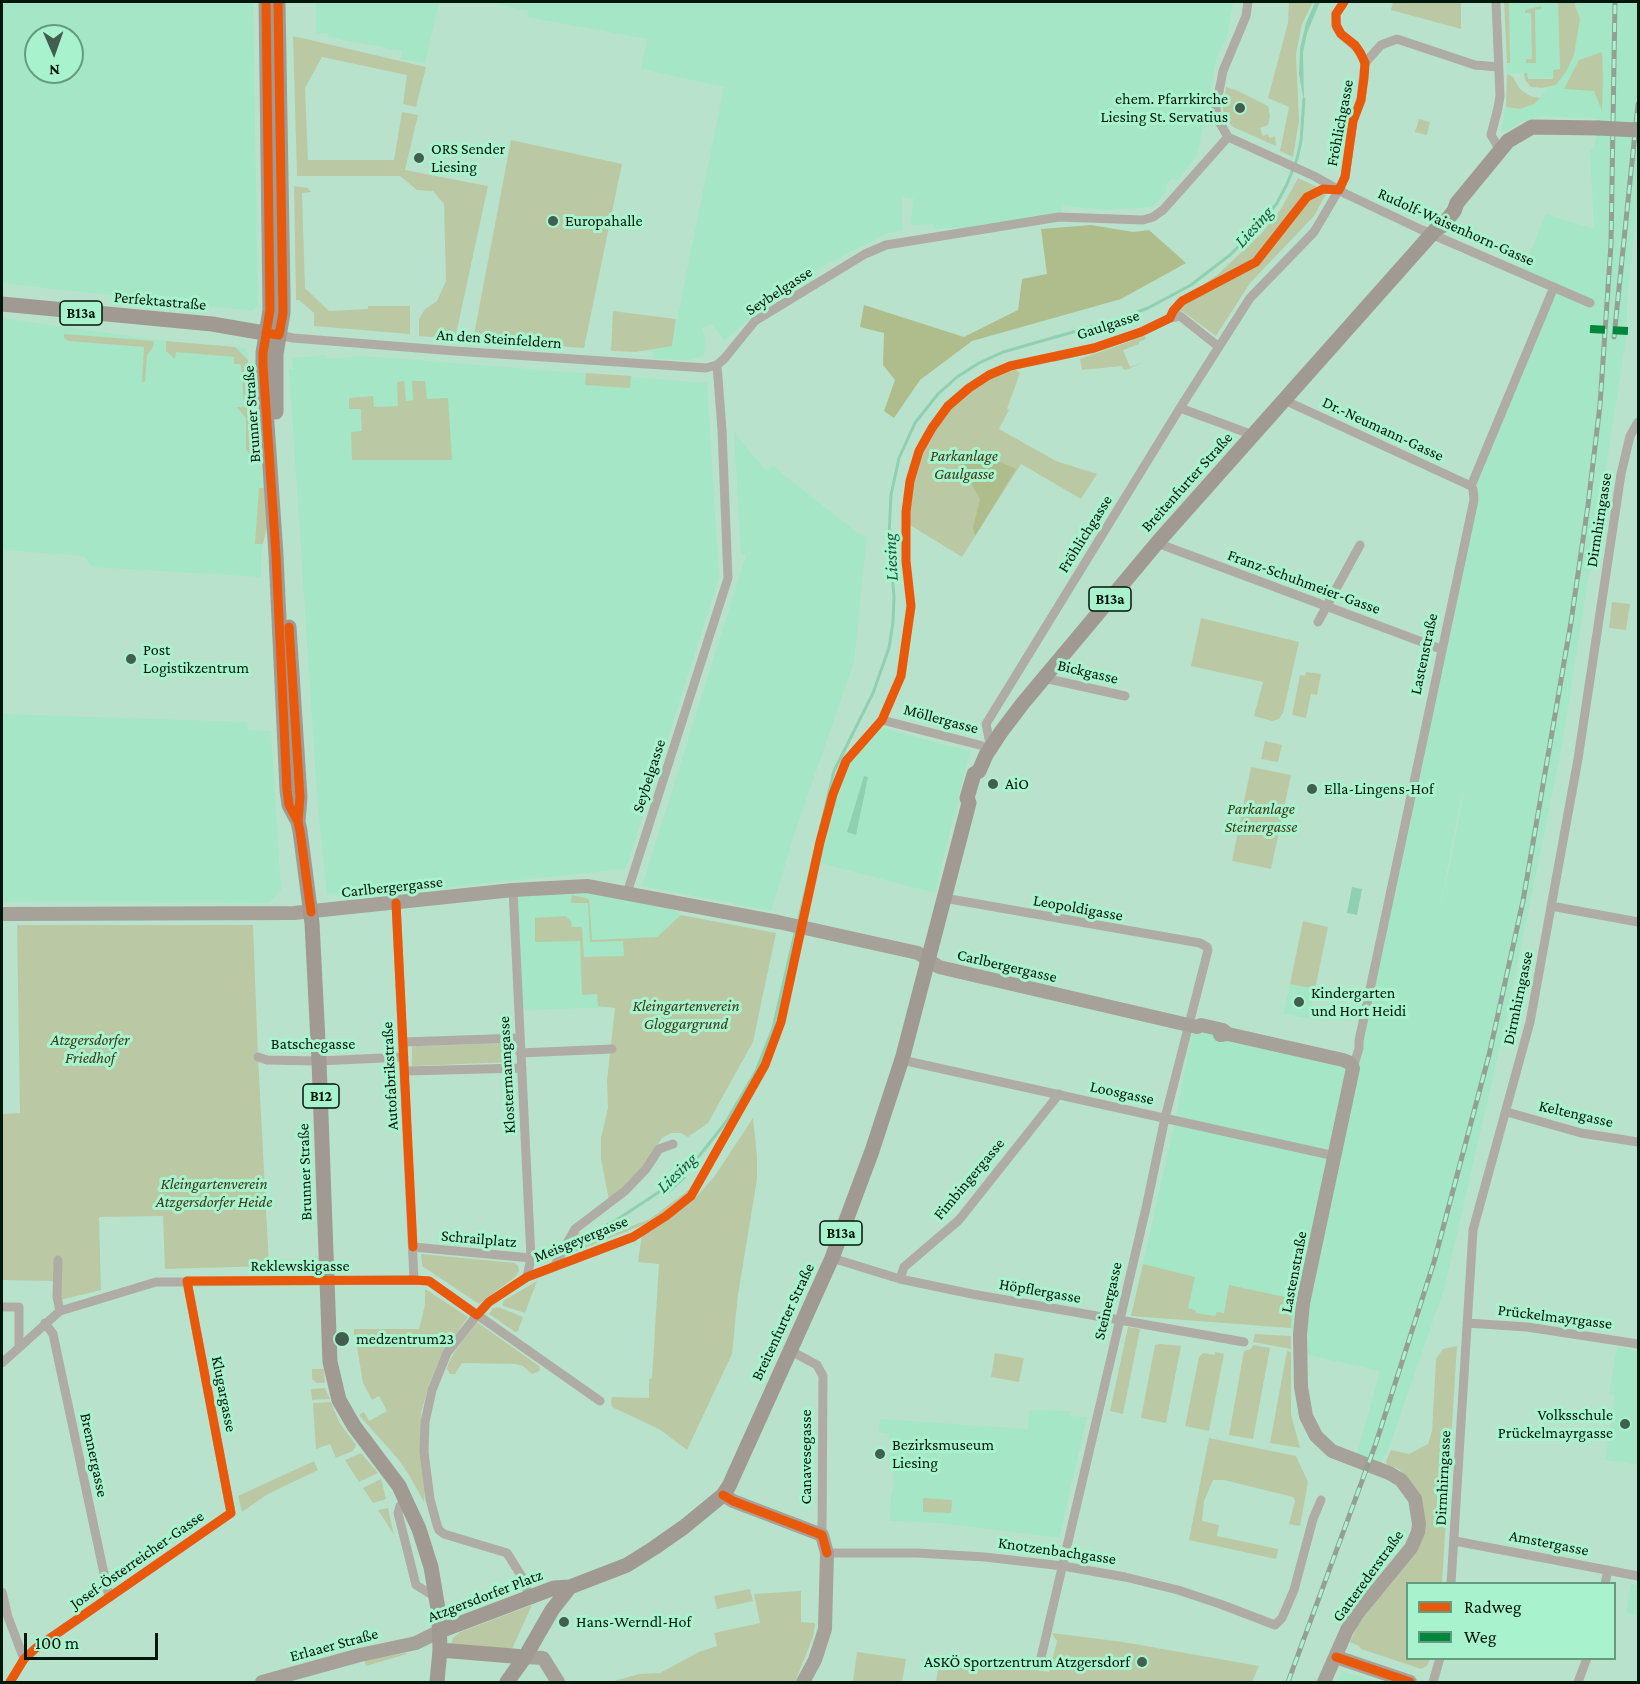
<!DOCTYPE html>
<meta charset="utf-8">
<style>
body{margin:0}
#map{position:relative;width:1640px;height:1684px;overflow:hidden;background:#b9e2cd;font-family:"Crimson Pro",serif}
canvas{display:block}
.frame{position:absolute;inset:0;border:3px solid #00170b;pointer-events:none}
.legend{position:absolute;left:1406px;top:1582px;width:210px;height:78px;box-sizing:border-box;background:#a8f3cd;border:2px solid #659b7f;margin:0;padding:8px 10px;list-style:none;font-size:18px;color:#00170b}
.legend li{display:flex;align-items:center;gap:12px;height:30px}
.legend b{width:30px;border:2px solid #659b7f}
.north{position:absolute;left:24px;top:24px;width:60px;height:60px;box-sizing:border-box;background:#a8f3cd;border:2px solid #659b7f;border-radius:50%;rotate:178deg;font-size:16px;font-weight:700;line-height:24px;text-align:center;color:#00170b}
.north::after{content:'';display:block;margin:auto;width:21px;height:27px;background:#415e4f;clip-path:polygon(50% 0,100% 100%,50% 72%,0 100%)}
.scale{position:absolute;left:24px;top:1633px;width:134px;height:27px;box-sizing:border-box;border:3px solid #00170b;border-top:0;padding-left:8px;font-size:18px;line-height:21px;white-space:nowrap;color:#00170b;-webkit-text-stroke:4px #a8f3cd;paint-order:stroke}
</style>
<div id="map">
<canvas width="1640" height="1684"></canvas>
<div class="frame"></div>
<ul class="legend">
<li><b style="height:8px;background:#e8590c"></b>Radweg</li>
<li><b style="height:8px;background:#00873e"></b>Weg</li>
</ul>
<div class="north">N</div>
<div class="scale">100 m</div>
</div>
<script>
const ctx = document.querySelector('canvas').getContext('2d');
ctx.lineJoin = 'round';
function fillPath(path, color) { ctx.fillStyle = color; ctx.fill(path, 'evenodd'); }
const toPath = rows => new Path2D(rows.map(r => 'M' + r).join(''));
function strokePath(path, color, width, dash) { ctx.strokeStyle = color; ctx.lineWidth = width; ctx.lineCap = dash ? 'butt' : 'round'; ctx.setLineDash(dash || []); ctx.stroke(path); }
function write(font, color, halo, rows, align = 'center') {
  ctx.font = font + ' "Crimson Pro",serif'; ctx.lineWidth = 6; ctx.setLineDash([]); ctx.textBaseline = 'middle'; ctx.strokeStyle = halo; ctx.fillStyle = color; for (const [text, x, y, turn = 0] of rows) {
    ctx.save(); ctx.translate(x, y); ctx.rotate((+turn || 0) * Math.PI / 180); ctx.textAlign = isNaN(turn) ? turn : align; if (halo) ctx.strokeText(text, 0, 0); ctx.fillText(text, 0, 0); ctx.restore();
  }
}
fillPath(toPath([
 [2,2,253,2,258,306,252,311,2,283],
 [36,36,72,36,72,72,36,72],
 [316,2,439,2,425,63,401,59,402,51,328,37,328,33,316,34],
 [489,2,1239,2,1233,2,1227,38,1217,56,1197,155,1178,180,1171,179,1166,185,1167,191,1153,207,1105,210,1063,206,1059,217,965,233,965,227,934,229,933,224,913,225,911,221,914,199,902,197,902,231,888,233,816,270,814,279,760,310,724,341,712,324,702,329,705,338,704,356,688,360,654,359,652,350,672,345,724,87,641,69,647,39,527,17,528,11],
 [1505,2,1558,2,1560,70,1553,78,1527,79,1527,73,1507,74],
 [1574,2,1638,2,1638,196,1627,301,1627,333,1562,745,1509,1007,1445,1286,1391,1442,1381,1463,1357,1454,1380,1371,1308,1355,1291,1328,1131,1316,1173,1131,1194,1023,1354,1057,1474,500,1472,484,1554,288,1518,271,1525,265,1546,214,1594,229,1590,150,1593,149,1596,139,1598,119,1540,116,1522,122,1503,132,1501,130,1506,107,1520,109,1534,104,1549,87,1556,85,1566,72,1580,19],
 [1464,790,1448,874,1438,916,1463,790],
 [2,318,166,341,246,348,248,355,254,457,263,470,267,525,261,554,261,577,93,567,83,556,2,550],
 [326,355,327,359,359,356,391,358,707,383,719,578,626,869,346,898,345,893,327,895,318,807,289,369,293,369,292,358],
 [734,432,766,471,774,465,781,473,862,536,867,535,854,662,795,832,771,911,642,886,746,555,741,555],
 [2,714,247,722,248,730,271,731,281,890,269,903,2,902],
 [871,725,970,751,935,893,820,863,826,833,843,775],
 [563,886,662,900,681,915,657,937,615,1007,525,1010,519,1004,513,890],
 [1290,984,1315,989,1309,1018,1283,1014],
 [1617,1347,1638,1351,1638,1465,1605,1460,1615,1396,1609,1394],
 [1029,1410,1070,1411,1069,1416,1087,1417,1059,1538,940,1523,890,1521,891,1498,894,1485,889,1434,879,1432,880,1419,1028,1429],
 [1631,1584,1638,1586,1638,1616,1626,1613],
 [1342,1671,1376,1682,1337,1682]
]), '#a5e6c6');
fillPath(toPath([
 [1289,2,1313,2,1302,24,1296,54,1299,121,1293,157,1280,151,1289,107,1268,98,1288,23],
 [1393,2,1461,2,1461,29,1391,10],
 [1504,2,1509,2,1510,63,1507,63],
 [1558,2,1574,2,1580,19,1574,55,1566,72,1556,85,1542,88,1531,87,1525,80,1524,73,1527,73,1528,79,1553,79,1553,70,1560,69],
 [1541,6,1541,9,1535,10,1536,63,1526,63,1526,59,1532,59,1531,13,1525,13,1525,10],
 [293,36,426,67,416,107,403,104,407,75,322,57,305,88,308,160,394,160,402,112,418,115,405,170,488,186,455,339,419,336,419,319,425,309,437,301,446,281,444,204,433,191,417,190,400,176,297,176],
 [1602,52,1603,78,1602,111,1594,91,1564,89,1579,60],
 [1507,74,1513,77,1520,89,1530,96,1540,98,1534,104,1520,109,1506,107],
 [1226,87,1238,91,1268,106,1270,116,1268,125,1260,128,1263,136,1267,134,1270,138,1275,136,1276,146,1233,127,1228,122,1223,110],
 [1419,119,1430,122,1427,135,1415,132],
 [511,140,622,164,584,348,473,340],
 [1298,178,1326,191,1326,194,1314,216,1250,283,1216,336,1182,311,1165,317,1179,302,1217,275,1260,235,1281,209],
 [294,186,308,188,311,192,302,193,305,288,329,311,368,309,368,306,410,306,410,334,314,326,314,313,299,300,296,300],
 [613,311,676,319,672,346,636,352,611,351],
 [64,334,154,341,153,347,147,355,145,382,142,382,144,347,69,341,64,338],
 [1145,336,1146,339,1139,342,1139,344,1123,350,1130,367,1144,362,1126,370,1123,369,1122,366,1082,370,1080,359],
 [166,341,235,347,248,360,254,457,249,454,246,449,246,418,237,407,244,407,241,364,234,364,234,357,176,352,175,359,166,351],
 [1010,366,1020,373,1007,409,1009,410,999,429,1056,461,1097,474,1081,499,1021,464,962,557,905,522,910,481,919,451,932,428,948,406,969,388,989,375],
 [586,373,631,376,630,388,585,385],
 [404,381,406,401,413,400,412,381,425,381,427,399,448,398,452,460,352,460,351,432,362,431,361,418,361,409,349,409,349,398,373,396,374,407,398,406,397,382],
 [259,488,265,488,267,527,263,544,255,544],
 [1612,602,1630,604,1626,630,1609,628],
 [1201,618,1299,642,1283,713,1279,719,1272,721,1254,716,1263,682,1191,666],
 [1306,672,1321,674,1317,695,1311,694,1306,718,1292,715,1300,675,1305,676],
 [1265,741,1282,745,1278,762,1261,759],
 [1251,767,1291,775,1271,869,1232,861],
 [572,895,589,899,592,940,657,937,681,915,776,933,753,1042,708,1123,688,1137,681,1133,672,1133,662,1138,644,1166,626,1186,609,1200,601,1159,601,1138,608,1108,607,1080,615,1008,598,1006,597,994,582,995,580,941,535,942,535,918,565,916,571,921,572,927,582,927,584,957,624,956,623,941,590,942,588,903,571,903],
 [1303,921,1328,927,1315,989,1290,984],
 [17,925,253,925,258,1057,269,1266,165,1269,163,1216,99,1217,101,1290,56,1301,54,1281,2,1280,2,1114,20,1113],
 [512,1043,513,1062,412,1066,412,1046],
 [753,1118,757,1156,757,1179,738,1295,732,1354,687,1450,659,1429,612,1407,611,1401,612,1397,649,1398,649,1379,652,1378,659,1264,638,1262,642,1234,696,1197,714,1177],
 [695,1185,680,1203,653,1221,569,1254,567,1249,578,1230,585,1244,650,1219],
 [421,1254,515,1263,518,1266,519,1271,515,1277,479,1304,422,1266],
 [1143,1264,1195,1277,1188,1308,1195,1310,1196,1313,1215,1316,1217,1312,1224,1313,1229,1285,1285,1297,1290,1281,1295,1282,1293,1294,1291,1328,1131,1316],
 [537,1281,525,1313,503,1306,503,1301],
 [425,1289,468,1317,442,1354,429,1384,421,1413,420,1450,425,1490,424,1502,409,1475,398,1459,359,1415,364,1412,369,1421,387,1411,379,1396,372,1400,363,1383,357,1347,354,1347,356,1335,354,1335,354,1329,419,1329,425,1305],
 [498,1307,523,1317,518,1331,515,1332,489,1314,493,1308],
 [477,1322,539,1366,540,1371,532,1374,523,1366,515,1364,462,1363,455,1374,450,1374,447,1369,448,1364,457,1348],
 [1128,1327,1140,1329,1123,1414,1110,1411],
 [1255,1334,1291,1336,1291,1349,1253,1342],
 [1160,1344,1181,1346,1166,1423,1141,1418,1155,1345],
 [1253,1345,1270,1348,1253,1439,1229,1435,1244,1351,1251,1349],
 [1457,1346,1442,1583,1408,1584,1408,1658,1430,1659,1427,1666,1421,1669,1361,1649,1359,1646,1350,1642,1359,1623,1415,1554,1420,1544,1425,1523,1421,1499,1417,1490,1399,1469,1387,1465,1386,1461,1391,1450,1409,1454,1428,1444,1432,1431,1436,1359,1443,1349],
 [1287,1351,1291,1352,1291,1414,1300,1448,1270,1443],
 [1215,1352,1224,1354,1209,1431,1185,1426,1199,1357,1203,1353,1215,1355],
 [995,1353,1024,1358,1019,1382,991,1377],
 [312,1369,324,1369,325,1383,317,1383,312,1379],
 [325,1388,330,1399,312,1400,311,1389],
 [331,1402,339,1422,356,1445,353,1451,336,1458,330,1444,316,1449,313,1403],
 [1209,1438,1296,1456,1308,1482,1300,1526,1289,1524,1295,1501,1293,1497,1224,1480,1213,1480,1204,1501,1202,1521,1219,1525,1217,1536,1278,1549,1276,1559,1189,1540],
 [361,1453,378,1473,359,1482,345,1460],
 [314,1461,318,1470,268,1494,242,1512,238,1496],
 [381,1479,386,1499,373,1503,363,1488],
 [923,1498,952,1500,951,1513,923,1512],
 [388,1508,394,1535,378,1510],
 [750,1589,753,1601,717,1609,714,1596],
 [801,1591,801,1622,815,1623,813,1637,795,1682,611,1682,639,1674,660,1673,699,1652,717,1646,714,1633,760,1623,754,1594],
 [532,1605,512,1649,451,1645,453,1638,460,1632],
 [1052,1633,1123,1642,1259,1666,1252,1682,936,1682,940,1657,1049,1672,1057,1641],
 [857,1652,906,1659,902,1682,853,1682],
 [406,1653,407,1654,366,1666,364,1660]
]), '#bac9a4');
fillPath(toPath([
 [1091,225,1133,232,1149,230,1186,263,1121,299,972,341,920,380,894,418,884,411,895,380,883,365,884,333,860,327,864,305,964,337,1018,310,1022,279,1047,274,1041,229],
 [983,454,1016,469,975,536,973,528,980,499,958,460]
]), '#afbc8b');
fillPath(toPath([
 [1315,2,1320,2,1307,33,1303,53,1304,102,1299,74,1300,49,1306,23],
 [864,776,868,777,856,835,847,832],
 [1352,887,1362,889,1357,915,1347,913],
 [677,1168,686,1178,668,1194,660,1183]
]), '#8ed0af');
strokePath(toPath([
 [798,922,834,771,873,693,889,648,893,622,894,597,889,536,891,495,899,458,915,423,938,394,957,377,979,363,1003,352,1122,318,1148,308,1191,285,1230,255,1258,227,1277,203,1287,184,1297,159,1301,141,1304,99],
 [679,1175,700,1155,726,1122,756,1071,773,1028,796,929],
 [582,1237,615,1221,665,1188]
]), '#8ed0af', 3);
strokePath(toPath([
 [1496,2,1500,96,1498,108,1491,135,1500,150],
 [1365,63,1381,45,1397,39,1475,65,1498,67],
 [1228,137,1314,176,1346,194,1422,230,1590,303],
 [1228,137,1217,118,1216,107,1223,71,1246,16,1248,2],
 [279,335,293,338,455,351,706,368,717,365,724,359,755,321,865,254,886,245,1059,217,1143,220,1153,217,1163,210,1228,137],
 [1054,357,1094,348,1141,332,1170,318,1180,316,1219,347],
 [1284,400,1471,486],
 [1180,408,1253,435],
 [1157,543,1441,649],
 [1318,622,1360,545],
 [1044,678,1125,696],
 [882,720,991,748,986,724,1180,408,1250,298,1314,232,1340,188,1345,177,1353,121,1361,100,1365,63,1358,49,1341,34,1337,28,1336,14,1344,2],
 [513,890,531,1258,527,1277],
 [627,893,728,578,722,430,717,365],
 [944,898,1200,943,1207,947,1208,950,1165,1118,1146,1208,1040,1662],
 [396,903,414,1280],
 [1551,906,1638,922],
 [403,1042,520,1038],
 [520,1053,612,1049],
 [258,1057,267,1060,319,1061,404,1057],
 [902,1060,1335,1156],
 [1353,1068,1359,1048,1359,1041,1474,500,1473,489,1471,486,1554,287],
 [405,1071,522,1068],
 [1507,1112,1581,1133,1638,1142],
 [413,1247,531,1258],
 [832,1258,900,1279,972,1294,1244,1342],
 [58,1260,57,1297,60,1311],
 [554,1267,575,1229,625,1191,646,1169,659,1149,673,1144],
 [900,1279,904,1267,959,1220,1059,1094],
 [2,1307,19,1307,19,1347],
 [45,1323,53,1334,109,1597],
 [1467,1323,1527,1327,1638,1344],
 [791,1351,817,1365,823,1376,822,1535],
 [2,1363,60,1311,156,1282,414,1280,429,1281,600,1401],
 [406,1500,400,1506,398,1513,416,1585,437,1598],
 [1455,1541,1638,1576],
 [827,1553,917,1553,985,1557,1063,1566,1125,1577,1178,1590,1220,1604,1275,1625,1282,1618,1294,1590,1313,1519,1321,1500],
 [1451,1584,1473,1230,1530,1022,1578,759,1621,474,1630,436,1638,422],
 [1605,1584,1608,1570],
 [2,1592,8,1617,24,1659],
 [530,1598,522,1577,507,1553,444,1534,439,1530,437,1525,430,1499,424,1452,425,1422,432,1390,447,1353,477,1315,489,1302,527,1277,633,1237,646,1229],
 [10,1682,24,1659,36,1648,231,1513,187,1281],
 [1433,1682,1440,1658],
 [1578,1682,1587,1658]
]), '#afaca5', 9);
strokePath(toPath([
 [2,914,294,913,513,890,587,886,778,922,918,953,939,967,1197,1027,1201,1025,1223,1030,1228,1034],
 [1220,1035,1228,1034,1343,1060,1350,1063,1353,1068,1303,1303,1300,1335,1301,1387,1306,1416,1316,1436,1332,1451,1389,1473,1401,1480,1415,1499,1419,1524,1418,1532,1411,1548,1357,1614,1347,1630,1324,1682],
 [723,1495,733,1501,822,1535,827,1553,825,1629,815,1660,803,1682],
 [525,1657,543,1658,558,1682],
 [1336,1657,1410,1682],
 [262,1682,360,1655,416,1643,440,1631]
]), '#a6a199', 14);
strokePath(toPath([
 [266,2,270,310,263,353,263,365,276,555,287,790,289,805,298,822,300,831,312,923,319,1061,330,1362,339,1400,354,1426,399,1486,419,1529,431,1567,439,1615,440,1650,437,1682],
 [2,304,212,324,276,335],
 [276,412,276,354,283,313,283,293,278,2],
 [289,627,300,797,298,822],
 [440,1631,554,1588,570,1587],
 [440,1650,525,1657],
 [507,1682,525,1657,552,1610,570,1587,627,1565,654,1548,684,1527,723,1495,729,1486,832,1258,872,1151,903,1056,969,803,967,798,974,774,979,771,986,755,1001,732,1023,703,1157,543,1437,228,1442,226,1454,211,1457,203,1508,141,1532,127,1598,128]
]), '#a09a92', 15);
const rail = toPath([
 [1614,337,1638,104],
 [1288,1682,1376,1443,1434,1262,1489,1055,1523,901,1571,622,1588,505,1600,405,1611,244,1615,2]
]);
strokePath(rail, '#949f95', 5);
strokePath(rail, '#a8f3cd', 3, [9]);
strokePath(toPath([
 [1598,128,1638,130]
]), '#a09a92', 15);
strokePath(toPath([
 [1590,329,1630,331]
]), '#00873e', 8, [15, 8]);
strokePath(toPath([
 [266,2,270,310,263,353,263,365,276,555,287,790,289,805,298,822,300,831,311,912],
 [266,333,279,335,283,313,278,2],
 [289,627,300,797,298,822],
 [396,903,413,1247],
 [723,1495,733,1501,822,1535,827,1553],
 [1336,1657,1410,1682],
 [10,1682,24,1659,36,1648,231,1513,187,1281,414,1280,429,1281,477,1315,489,1302,527,1277,633,1237,666,1216,691,1196,765,1065,781,1022,820,842,833,794,846,761,882,720,901,676,911,606,906,561,906,512,910,481,919,451,932,428,948,406,969,388,989,375,1010,366,1094,348,1141,332,1170,318,1173,311,1182,301,1256,262,1307,197,1323,189,1339,190,1345,177,1353,121,1361,100,1364,78,1365,63,1361,54,1355,45,1341,34,1336,25,1336,14,1344,2]
]), '#e8590c', 9);
for (const [x, y, r, color] of [
 [1240,108,6,"#415e4f"],
 [419,158,6,"#415e4f"],
 [553,221,6,"#415e4f"],
 [131,659,6,"#415e4f"],
 [993,784,6,"#415e4f"],
 [1312,789,6,"#415e4f"],
 [1299,1002,6,"#415e4f"],
 [342,1339,8,"#415e4f"],
 [1625,1424,6,"#415e4f"],
 [880,1454,6,"#415e4f"],
 [564,1622,6,"#415e4f"],
 [1142,1662,6,"#415e4f"]
]) { const dot = new Path2D(); dot.arc(x, y, r, 0, 2 * Math.PI); ctx.fillStyle = color; ctx.fill(dot); strokePath(dot, '#a8f3cd', 2); }
for (const [x, y, w] of [
 [81,313,42],
 [1110,599,42],
 [321,1096,36],
 [841,1233,42]
]) { const box = new Path2D(); box.roundRect(x - w / 2, y - 12, w, 24, 4.5); ctx.fillStyle = '#a8f3cd'; ctx.fill(box); strokePath(box, '#00170b', 1.5); }
write('bold 15px', '#00170b', null, [
 ["B13a",81,313],
 ["B13a",1110,599],
 ["B12",321,1096],
 ["B13a",841,1233]
]);
write('16px', '#00170b', '#a8f3cd', [
 ["ehem. Pfarrkirche",1228,99,"right"],
 ["Liesing St. Servatius",1228,117,"right"],
 ["ORS Sender",431,149],
 ["Liesing",431,167],
 ["Europahalle",565,221],
 ["Post",143,650],
 ["Logistikzentrum",143,668],
 ["AiO",1005,784],
 ["Ella-Lingens-Hof",1324,789],
 ["Kindergarten",1311,993],
 ["und Hort Heidi",1311,1011],
 ["medzentrum23",356,1339],
 ["Volksschule",1613,1415,"right"],
 ["Prückelmayrgasse",1613,1433,"right"],
 ["Bezirksmuseum",892,1445],
 ["Liesing",892,1463],
 ["Hans-Werndl-Hof",576,1622],
 ["ASKÖ Sportzentrum Atzgersdorf",1130,1662,"right"]
], 'left');
write('16px', '#00170b', '#a8f3cd', [
 ["Fröhlichgasse",1340,123,-79],
 ["Rudolf-Waisenhorn-Gasse",1456,227,24],
 ["Seybelgasse",779,291,-33],
 ["Perfektastraße",160,301,5],
 ["Gaulgasse",1108,325,-18],
 ["An den Steinfeldern",499,339,4],
 ["Brunner Straße",252,414,-94],
 ["Dr.-Neumann-Gasse",1383,429,25],
 ["Breitenfurter Straße",1187,482,-48],
 ["Dirmhirngasse",1599,520,-81],
 ["Fröhlichgasse",1085,534,-58],
 ["Franz-Schuhmeier-Gasse",1304,582,20],
 ["Lastenstraße",1424,654,-78],
 ["Bickgasse",1088,672,13],
 ["Möllergasse",941,719,15],
 ["Seybelgasse",649,776,-72],
 ["Carlbergergasse",392,887,-6],
 ["Leopoldigasse",1078,908,10],
 ["Carlbergergasse",1007,966,13],
 ["Dirmhirngasse",1518,998,-78],
 ["Batschegasse",313,1044],
 ["Klostermanngasse",507,1075,-93],
 ["Autofabrikstraße",390,1076,-93],
 ["Loosgasse",1122,1093,12],
 ["Keltengasse",1576,1114,13],
 ["Brunner Straße",305,1172,-92],
 ["Fimbingergasse",969,1179,-50],
 ["Schrailplatz",479,1239,5],
 ["Meisgeyergasse",581,1239,-22],
 ["Reklewskigasse",300,1266],
 ["Lastenstraße",1294,1272,-79],
 ["Höpflergasse",1040,1291,10],
 ["Steinergasse",1108,1301,-77],
 ["Prückelmayrgasse",1555,1317,7],
 ["Breitenfurter Straße",783,1322,-65],
 ["Klugargasse",224,1394,79],
 ["Brennergasse",94,1455,78],
 ["Canavesegasse",806,1457,-90],
 ["Dirmhirngasse",1443,1478,-87],
 ["Amstergasse",1549,1543,11],
 ["Knotzenbachgasse",1057,1551,8],
 ["Josef-Österreicher-Gasse",137,1560,-35],
 ["Gatterederstraße",1368,1576,-54],
 ["Atzgersdorfer Platz",485,1596,-21],
 ["Erlaaer Straße",334,1645,-15]
]);
write('italic 16px', '#3c3817', '#a8f3cd', [
 ["Parkanlage",964,456],
 ["Gaulgasse",964,474],
 ["Parkanlage",1261,809],
 ["Steinergasse",1261,827],
 ["Kleingartenverein",686,1006],
 ["Gloggargrund",686,1024],
 ["Atzgersdorfer",90,1040],
 ["Friedhof",90,1058],
 ["Kleingartenverein",214,1184],
 ["Atzgersdorfer Heide",214,1202]
]);
write('italic 18px', '#19543b', '#a8f3cd', [
 ["Liesing",1254,227,-48],
 ["Liesing",891,557,-93],
 ["Liesing",677,1173,-44]
]);
</script>
